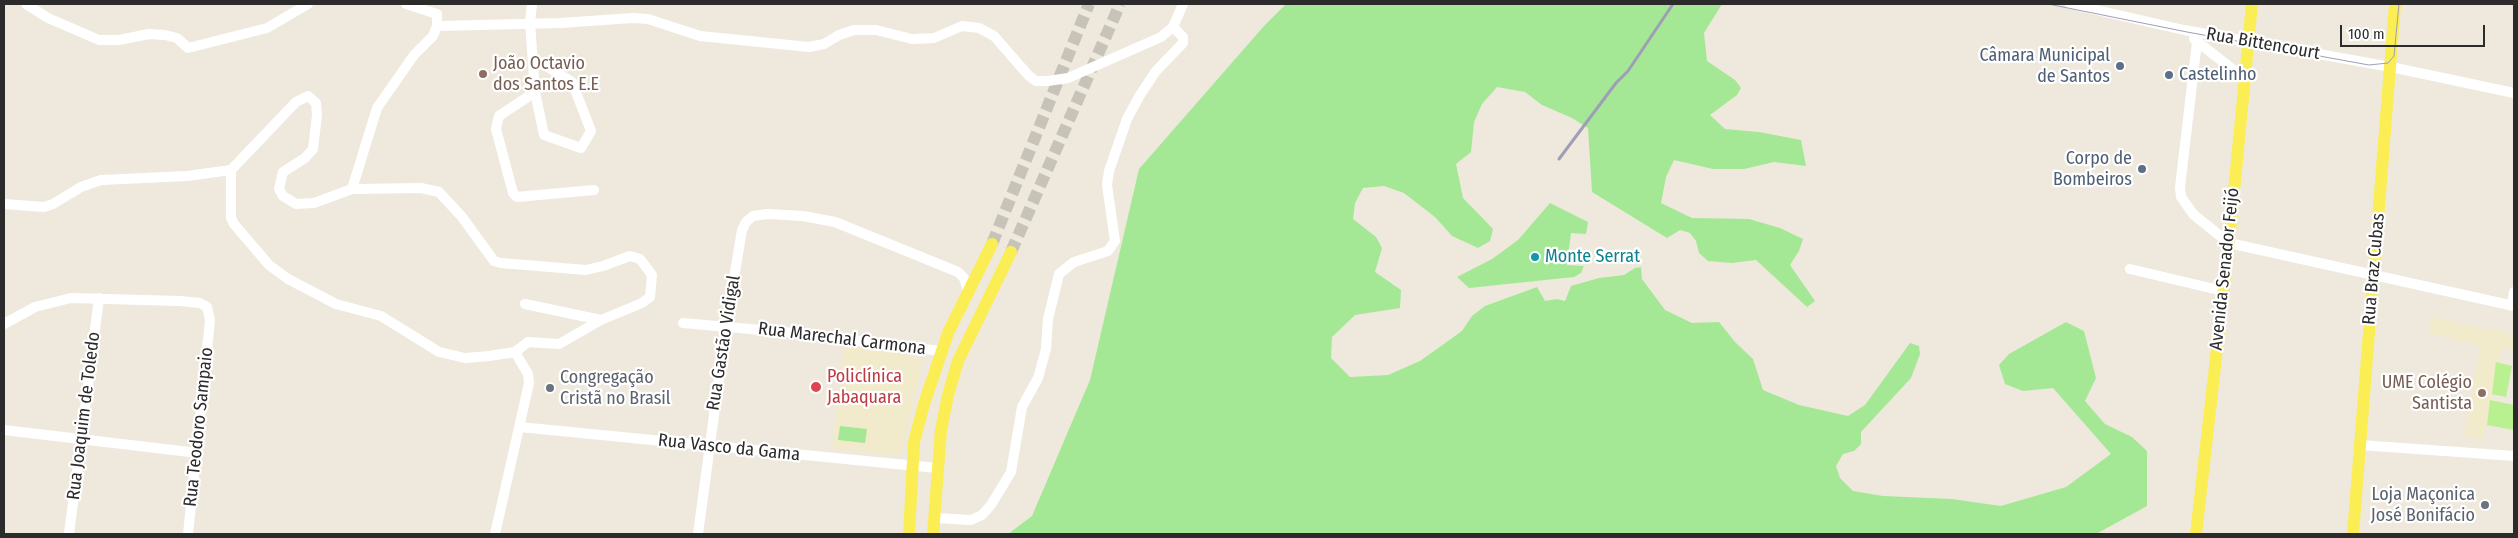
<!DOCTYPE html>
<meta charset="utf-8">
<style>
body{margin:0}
#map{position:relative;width:2518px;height:538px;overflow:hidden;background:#eee9dc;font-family:"Fira Sans Condensed",sans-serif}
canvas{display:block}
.frame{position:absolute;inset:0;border:5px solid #2b2b2b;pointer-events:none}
.scale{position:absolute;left:2340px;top:25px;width:145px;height:22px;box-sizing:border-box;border:2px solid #2b2b2b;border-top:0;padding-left:6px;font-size:15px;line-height:18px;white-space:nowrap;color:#2b2b2b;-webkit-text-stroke:4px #fff;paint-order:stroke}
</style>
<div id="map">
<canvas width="2518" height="538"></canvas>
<div class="frame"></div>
<div class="scale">100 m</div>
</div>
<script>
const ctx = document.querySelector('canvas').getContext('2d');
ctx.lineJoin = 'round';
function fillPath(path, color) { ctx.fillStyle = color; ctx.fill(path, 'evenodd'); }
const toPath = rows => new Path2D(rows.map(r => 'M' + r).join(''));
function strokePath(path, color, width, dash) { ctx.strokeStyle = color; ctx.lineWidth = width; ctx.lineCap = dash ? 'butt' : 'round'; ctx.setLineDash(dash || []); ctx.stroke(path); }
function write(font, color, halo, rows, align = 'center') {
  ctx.font = font + ' "Fira Sans Condensed",sans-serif'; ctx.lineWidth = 4.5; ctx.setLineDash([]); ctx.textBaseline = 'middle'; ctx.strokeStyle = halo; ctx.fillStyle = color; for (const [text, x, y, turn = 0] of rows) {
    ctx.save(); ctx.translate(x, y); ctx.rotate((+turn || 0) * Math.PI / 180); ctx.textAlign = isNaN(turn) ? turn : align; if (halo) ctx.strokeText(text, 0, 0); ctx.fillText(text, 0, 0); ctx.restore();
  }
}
fillPath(toPath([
 [2431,317,2514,334,2514,350,2502,347,2483,440,2464,436,2480,346,2429,333],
 [844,345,912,356,923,360,902,450,899,455,832,448]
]), '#f1eacb');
fillPath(toPath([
 [1286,4,1722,4,1704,33,1707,61,1735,80,1741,88,1737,95,1710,115,1725,129,1759,132,1801,140,1806,166,1774,162,1744,169,1713,169,1674,160,1666,177,1661,203,1692,218,1749,219,1780,228,1803,239,1799,251,1790,265,1815,301,1807,307,1756,260,1732,263,1708,261,1699,253,1696,241,1690,233,1680,230,1667,238,1592,192,1588,128,1572,118,1542,105,1525,92,1497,87,1482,104,1474,122,1471,152,1456,164,1463,198,1493,229,1490,241,1478,248,1452,236,1435,217,1404,193,1384,186,1363,188,1355,203,1353,219,1376,237,1382,248,1375,272,1401,290,1400,308,1355,315,1332,337,1331,358,1350,377,1388,375,1420,361,1462,331,1472,316,1485,306,1537,287,1545,301,1557,299,1565,301,1571,286,1599,278,1624,275,1635,268,1641,267,1642,279,1665,310,1692,323,1719,322,1735,342,1753,359,1763,390,1799,405,1848,416,1865,405,1910,343,1919,346,1920,354,1911,378,1861,432,1861,444,1854,451,1843,454,1836,466,1840,478,1853,491,1883,496,1952,499,2001,506,2066,487,2111,454,2053,388,2023,391,2005,384,1999,365,2009,354,2066,322,2084,331,2096,378,2085,401,2105,424,2132,437,2147,451,2147,506,2096,534,1008,534,1032,516,1090,380,1139,169,1264,26],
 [1550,203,1588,222,1586,234,1571,233,1567,265,1584,266,1581,273,1574,277,1469,288,1457,277,1492,259,1518,240],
 [840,426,867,429,865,443,838,440]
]), '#a4e895');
fillPath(toPath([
 [2496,362,2512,366,2506,397,2492,394],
 [2490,400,2514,405,2514,430,2487,425]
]), '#b9f090');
strokePath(toPath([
 [992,244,1089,4],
 [1011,252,1120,4]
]), '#c7c3b9', 12, [12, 6]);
strokePath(toPath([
 [26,4,48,18,99,40,119,40,149,34,165,35,177,38,188,48,267,28,308,4],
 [406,4,437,14,437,26],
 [532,4,530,22,535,92,544,135,581,148,591,131,572,82,533,58],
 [2070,4,2184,30,2391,67,2514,93],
 [2194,39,2245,79],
 [2197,42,2180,187,2181,197,2194,215,2229,243,2514,306],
 [535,92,499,116,496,129,513,193,517,197,594,190],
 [352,189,421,188,439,192,462,217,494,261,501,263,586,270,603,266,630,256,640,259,652,275,650,297,642,303,601,320,559,344,528,342,515,352,489,356,465,358,439,352,381,316,336,304,288,279,269,265,234,224,231,218,231,170,296,102,308,96,316,103,317,115,313,149,305,158,283,172,279,189,283,196,296,204,314,203,352,189,377,108,414,55,433,36,437,26,561,23,632,18,648,19,700,36,809,47,824,44,839,35,854,30,876,30,912,39,934,38,962,26,979,28,994,36,1029,76,1036,81,1048,81,1068,78,1161,37,1173,27,1183,4],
 [4,204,44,207,53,204,81,187,101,180,187,176,231,170],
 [2130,269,2223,291],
 [525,304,601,320],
 [2512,306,2514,292],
 [683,323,794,333,941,351],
 [4,324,35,307,71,298,180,301,200,303,207,307,210,320,188,534],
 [520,427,937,468],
 [4,430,198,453],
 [2360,445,2514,456],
 [934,518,971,520,982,515,991,505,1011,472,1022,407,1038,378,1046,349,1048,319,1059,274,1074,262,1108,251,1115,241,1107,185,1109,171,1127,119,1140,95,1156,71,1183,43,1183,37,1173,27],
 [69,534,99,298],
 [495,534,529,383,528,374,515,352],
 [698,534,726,326,742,230,746,222,753,216,767,214,803,216,835,222,958,272,964,278,968,291]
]), '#fff', 10);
strokePath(toPath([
 [909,534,914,442,924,404,948,333,992,244],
 [933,534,941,430,948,395,958,361,1011,252],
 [2196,534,2229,243,2252,4],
 [2353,534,2395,4]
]), '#fbee55', 12);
strokePath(toPath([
 [2048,4,2187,32,2369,65,2388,63,2394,56,2399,4]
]), '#9f9eb7', 1);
strokePath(toPath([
 [1559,159,1616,83,1628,71,1673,4]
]), '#9f9eb7', 3);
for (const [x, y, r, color] of [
 [2120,66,5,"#5c6f8a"],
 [483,74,5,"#8d6e63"],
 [2169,75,5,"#5c6f8a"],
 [2142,169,5,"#5c6f8a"],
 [1535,257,5,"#0f9aa8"],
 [816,387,6,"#e0444e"],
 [550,388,5,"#6b7280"],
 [2482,393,5,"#8d6e63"],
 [2485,505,5,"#6b7280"]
]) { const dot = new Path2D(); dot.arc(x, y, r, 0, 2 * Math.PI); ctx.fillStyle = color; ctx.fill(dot); strokePath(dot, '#fff', 2); }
write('18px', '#2b2b2b', '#fff', [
 ["Rua Bittencourt",2263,44,10],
 ["Avenida Senador Feijó",2225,269,-84],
 ["Rua Braz Cubas",2374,269,-85],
 ["Rua Marechal Carmona",842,339,7],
 ["Rua Gastão Vidigal",724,343,-81],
 ["Rua Joaquim de Toledo",84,416,-83],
 ["Rua Teodoro Sampaio",199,427,-84],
 ["Rua Vasco da Gama",729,448,6]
]);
write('18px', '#4e5e75', '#fff', [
 ["Câmara Municipal",2110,56],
 ["de Santos",2110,77],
 ["Castelinho",2179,75,"left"],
 ["Corpo de",2132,159],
 ["Bombeiros",2132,180]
], 'right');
write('18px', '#785e54', '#fff', [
 ["João Octavio",493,64],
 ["dos Santos E.E",493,85],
 ["UME Colégio",2472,383,"right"],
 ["Santista",2472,404,"right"]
], 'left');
write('18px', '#0d838f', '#fff', [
 ["Monte Serrat",1545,257]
], 'left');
write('18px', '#be3a42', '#fff', [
 ["Policlínica",827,377],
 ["Jabaquara",827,398]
], 'left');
write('18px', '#5b616d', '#fff', [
 ["Congregação",560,378],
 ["Cristã no Brasil",560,399],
 ["Loja Maçonica",2475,495,"right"],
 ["José Bonifácio",2475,516,"right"]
], 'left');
</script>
